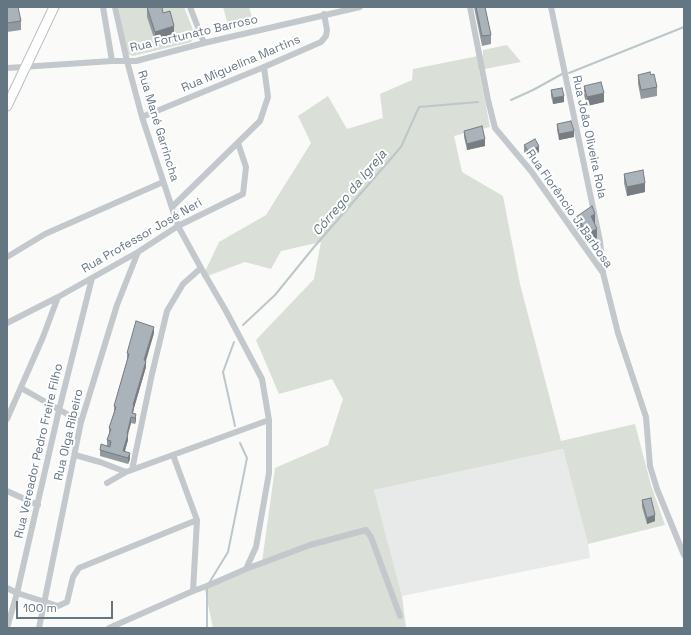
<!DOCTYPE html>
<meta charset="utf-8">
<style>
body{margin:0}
#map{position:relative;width:691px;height:635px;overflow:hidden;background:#fafaf8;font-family:"Space Grotesk",sans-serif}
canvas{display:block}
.frame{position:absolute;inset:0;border:8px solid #657683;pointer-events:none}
.scale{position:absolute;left:16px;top:601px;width:97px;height:18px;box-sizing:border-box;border:2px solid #657683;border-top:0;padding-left:5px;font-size:12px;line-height:14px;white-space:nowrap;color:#657683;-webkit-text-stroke:3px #fff;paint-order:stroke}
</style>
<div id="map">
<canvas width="691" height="635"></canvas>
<div class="frame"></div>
<div class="scale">100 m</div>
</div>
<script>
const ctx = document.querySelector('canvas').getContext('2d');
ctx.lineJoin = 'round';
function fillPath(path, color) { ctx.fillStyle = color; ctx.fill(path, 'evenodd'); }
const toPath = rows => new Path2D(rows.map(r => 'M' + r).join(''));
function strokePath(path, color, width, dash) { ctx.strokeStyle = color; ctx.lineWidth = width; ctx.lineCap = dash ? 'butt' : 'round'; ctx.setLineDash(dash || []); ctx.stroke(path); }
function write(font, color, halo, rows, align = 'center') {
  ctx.font = font + ' "Space Grotesk",sans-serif'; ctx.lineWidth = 4; ctx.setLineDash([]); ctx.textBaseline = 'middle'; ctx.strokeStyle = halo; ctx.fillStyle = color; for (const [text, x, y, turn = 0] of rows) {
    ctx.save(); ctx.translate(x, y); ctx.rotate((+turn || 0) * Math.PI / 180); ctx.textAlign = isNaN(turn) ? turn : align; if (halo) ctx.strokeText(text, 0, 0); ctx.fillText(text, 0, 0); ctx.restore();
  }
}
fillPath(toPath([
 [563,449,588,544,590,558,402,596,374,490]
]), '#e8e9e9');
fillPath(toPath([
 [118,7,184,7,194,32,194,37,191,42,188,43,133,56,130,55,128,54],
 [223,7,249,7,253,21,229,28],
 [507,45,521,62,479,70,490,127,454,136,462,172,503,196,520,284,561,441,635,424,651,485,665,525,588,544,563,449,374,490,402,596,406,628,213,628,205,590,262,562,275,468,328,445,343,399,332,379,279,394,256,340,314,279,321,242,281,251,271,269,245,262,202,278,219,242,266,215,311,143,298,116,328,96,347,129,383,118,380,94,412,80,413,69,483,55,483,50]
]), '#dadfd7');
strokePath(toPath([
 [569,73,684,27],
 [511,100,533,90,562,74],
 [243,325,275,295,314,247,401,147,419,107,478,102],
 [234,342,223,372,235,426],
 [209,583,228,552,247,458,240,443],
 [207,628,207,587]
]), '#bbc7cb', 2);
const primary = toPath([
 [7,106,54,7]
]);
strokePath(primary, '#b5babe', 11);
strokePath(toPath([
 [103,7,112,61],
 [115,7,127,61,142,117,178,226,201,268,226,311,262,379,269,420,269,473,256,547,246,569],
 [190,7,204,43],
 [470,7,488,100,495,128,531,171,603,273,618,333,646,417,650,466,657,489,684,555],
 [551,7,600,241,603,271],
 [7,68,112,61,136,61,204,43,360,7],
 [142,117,264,67,321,42,326,36,327,30,324,14],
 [172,207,260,121,268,97,264,67],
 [7,257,45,234,163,182],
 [7,323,58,297,138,252,178,226,243,194,246,167,238,143],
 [21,388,81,422],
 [7,419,43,337,58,297],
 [75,455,100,462,126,472],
 [173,455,197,520,193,591],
 [132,470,152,374,167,311,183,284,201,268],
 [107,483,126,472,269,420],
 [7,491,38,505],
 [7,588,17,593,58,606,67,602,73,577,79,568,197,520],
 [7,628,17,593,59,410,92,278],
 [39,628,81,422,117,305,138,252],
 [109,628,193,591,207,586,246,569,310,545,366,530,371,537,400,616]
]), '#c3c8cc', 6);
strokePath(primary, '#fff', 9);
fillPath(toPath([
 [7,7,21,21,21,30,7,32],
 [147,7,163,13,174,35,155,41,147,17],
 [474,7,485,7,491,35,491,44,482,46],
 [638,75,651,75,657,87,657,96,641,99,638,84],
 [584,86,604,102,587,106,584,95],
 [551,90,564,102,553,104,551,96],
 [557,124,574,137,559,140,557,130],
 [464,131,485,146,467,150,464,137],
 [524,145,539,152,529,159,524,152],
 [624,174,645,192,627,196,624,183],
 [576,217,595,223,594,223,597,238,586,243,580,229,578,231,576,226],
 [154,333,146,361,146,367,134,408,133,413,136,420,135,424,131,423,128,434,128,440,125,451,130,459,128,464,100,456,100,450,107,446,107,440,109,434,109,428,114,412,114,406,127,360,127,353],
 [642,500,655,521,647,524,642,507]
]), '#929a9f');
fillPath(toPath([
 [174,26,174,35,155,41,155,32],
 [604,93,604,102,587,106,587,97],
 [564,96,564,102,553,104,553,98],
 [574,131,574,137,559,140,559,134],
 [485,139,485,146,467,150,467,144],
 [539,146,539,152,529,159,529,152],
 [645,183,645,192,627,196,627,187],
 [595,214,595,223,591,225,591,216],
 [580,220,580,229,578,231,578,221],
 [597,229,597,238,586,243,586,234],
 [154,327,154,333,144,366,144,360],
 [146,361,146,367,134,408,132,417,133,405],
 [136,414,136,420,135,424,135,418],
 [131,417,131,423,128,434,128,440,123,457,123,451],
 [130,453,130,459,128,464,128,458],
 [655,515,655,521,647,524,647,518]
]), '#777d82');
const building = toPath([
 [7,7,18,7,21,21,7,23,7,7],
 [147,7,162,7,163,13,170,11,174,26,155,32,147,7],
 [476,7,485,7,491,35,482,36,476,7],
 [650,72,651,75,654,74,657,87,641,90,638,75,650,72],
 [601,82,604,93,587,97,584,86,601,82],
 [562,88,564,96,553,98,551,90,562,88],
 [571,121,574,131,559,134,557,124,571,121],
 [482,126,485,139,467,144,464,131,482,126],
 [535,139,539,146,529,152,524,145,535,139],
 [643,170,645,183,627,187,624,174,643,170],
 [592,206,595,214,591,216,597,229,586,234,580,220,578,221,576,217,592,206],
 [136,321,154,327,144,360,146,361,133,405,134,405,132,413,136,414,135,418,131,417,127,434,128,434,123,451,130,453,128,458,100,450,101,444,110,447,111,441,107,440,111,429,109,428,116,407,114,406,129,354,127,353,136,321],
 [651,498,655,515,647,518,642,500,651,498]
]);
fillPath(building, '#aab3b9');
strokePath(building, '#777d82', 1);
write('12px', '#657683', '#fff', [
 ["Rua Fortunato Barroso",194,34,-13],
 ["Rua Miguelina Martins",241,64,-23],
 ["Rua Mané Garrincha",158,126,73],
 ["Rua João Oliveira Rola",589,137,78],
 ["Rua Florêncio J. Barbosa",569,209,55],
 ["Rua Professor José Neri",142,236,-30],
 ["Rua Olga Ribeiro",69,435,-77],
 ["Rua Vereador Pedro Freire Filho",39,451,-77]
]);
write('italic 13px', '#60757c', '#fff', [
 ["Córrego da Igreja",350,193,-50]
]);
</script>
